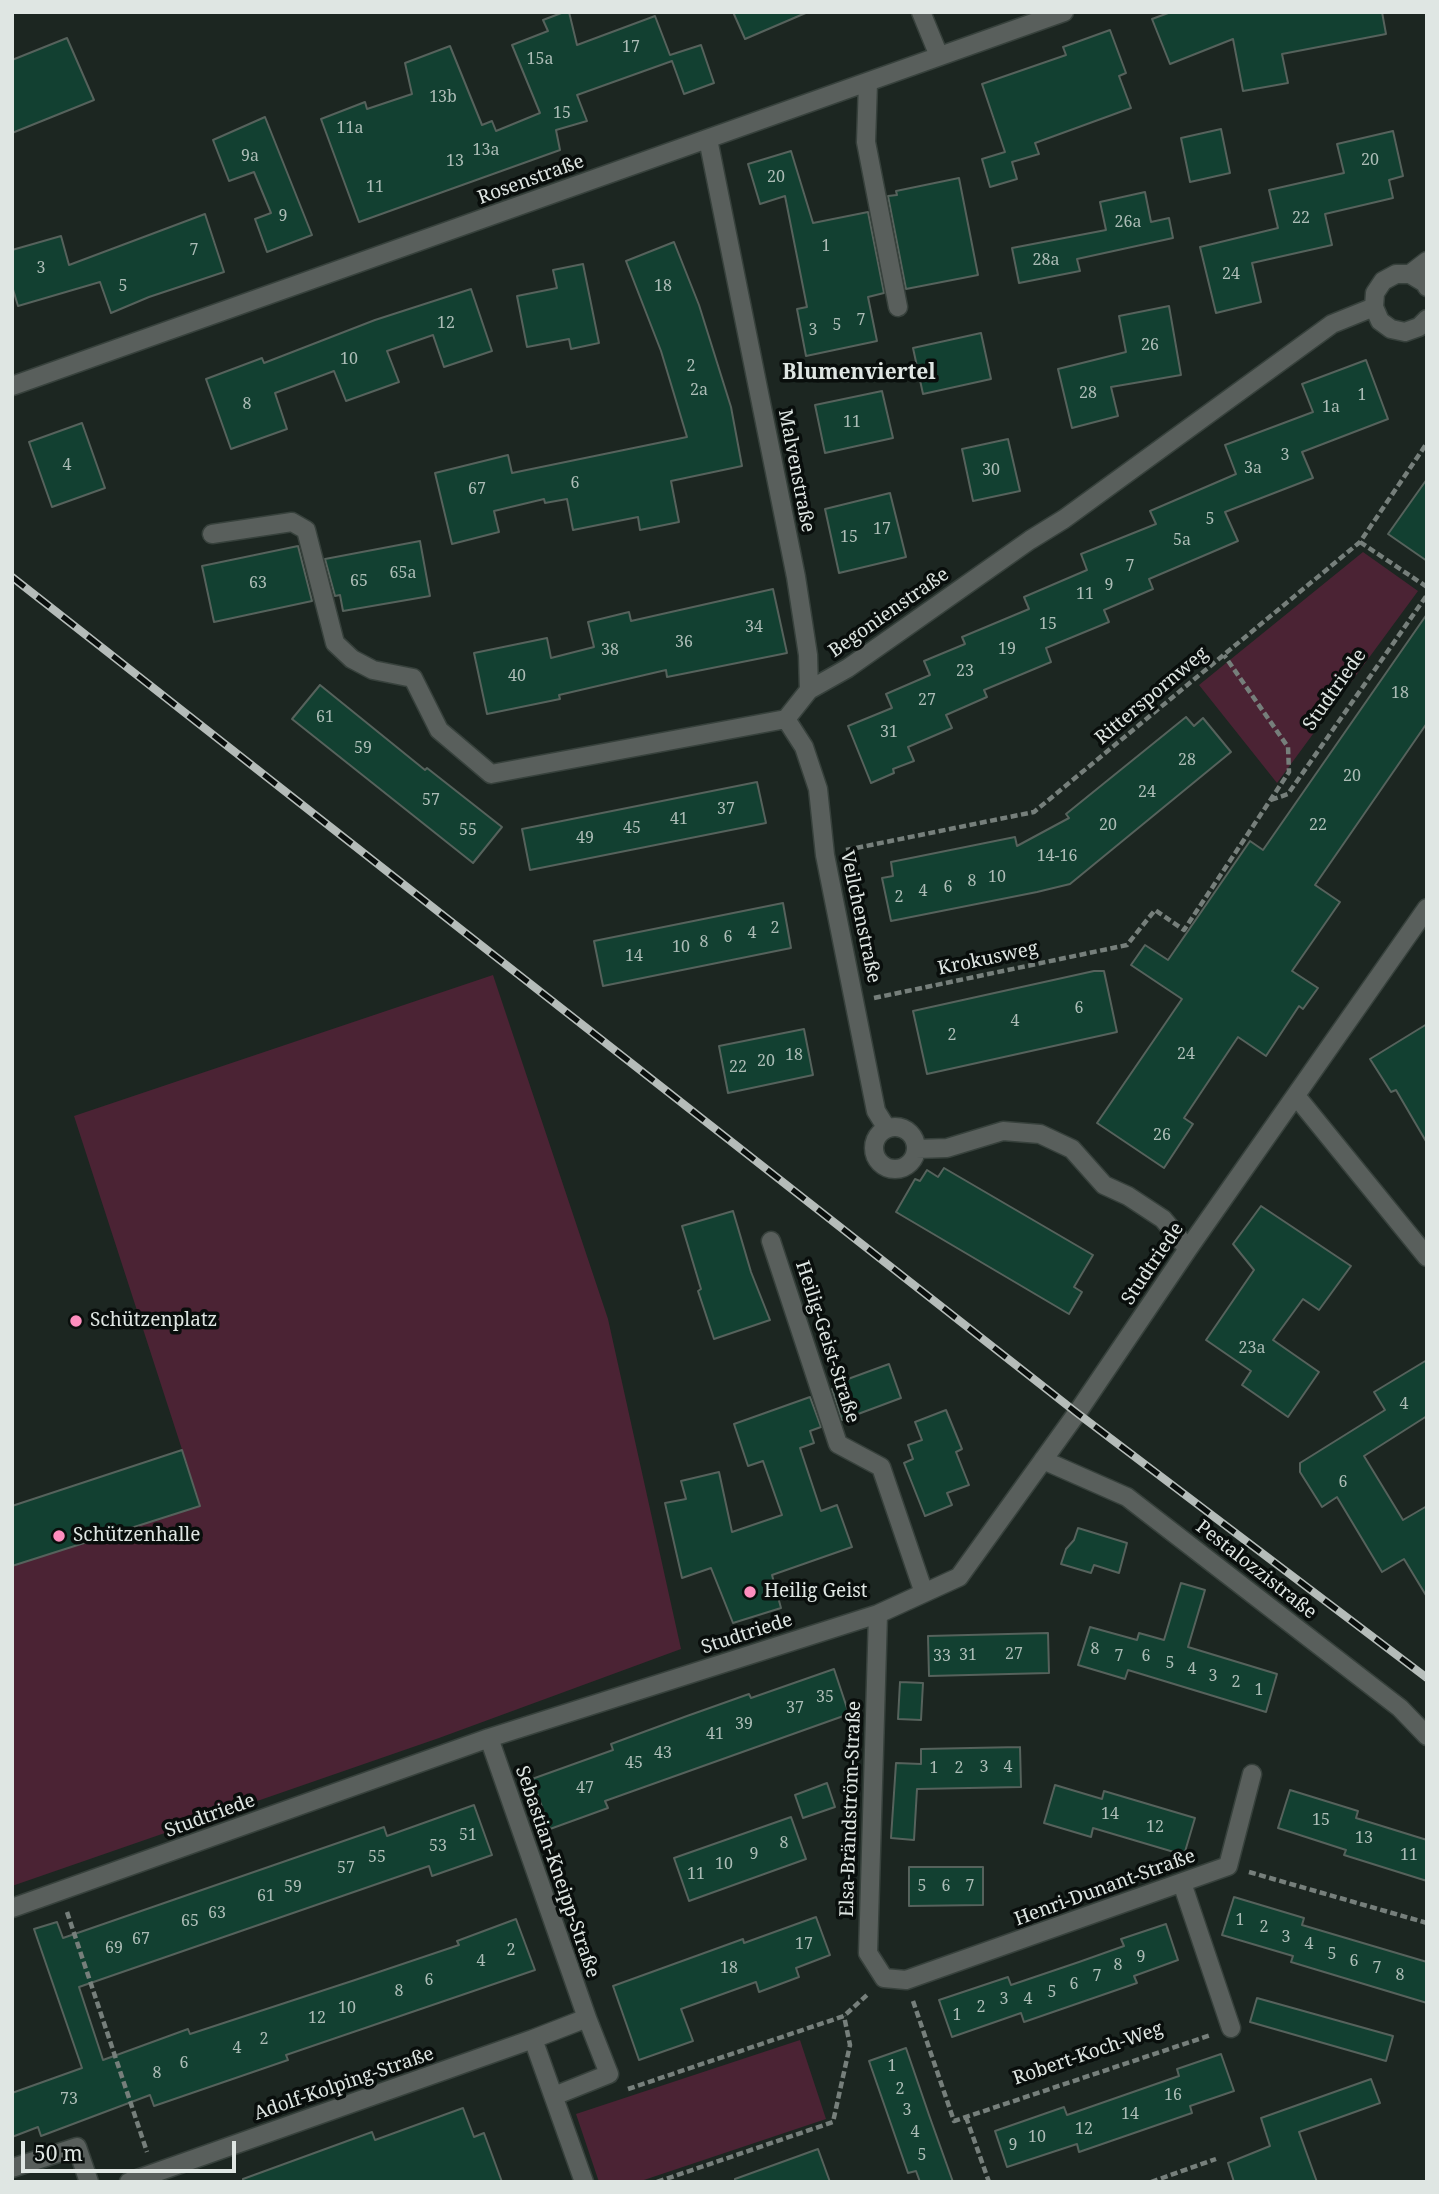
<!DOCTYPE html>
<meta charset="utf-8">
<style>
body{margin:0}
#map{position:relative;width:1439px;height:2194px;overflow:hidden;background:#1c2621;font-family:"Noto Serif",serif}
canvas{display:block}
.frame{position:absolute;inset:0;border:14px solid #dfe6e3;pointer-events:none}
.scale{position:absolute;left:21px;top:2141px;width:215px;height:32px;box-sizing:border-box;border:4px solid #dfe6e3;border-top:0;padding-left:9px;font-size:21px;line-height:24px;white-space:nowrap;color:#dfe6e3;-webkit-text-stroke:5px #090e0c;paint-order:stroke}
</style>
<div id="map">
<canvas width="1439" height="2194"></canvas>
<div class="frame"></div>
<div class="scale">50 m</div>
</div>
<script>
const ctx = document.querySelector('canvas').getContext('2d');
ctx.lineJoin = 'round';
function fillPath(path, color) { ctx.fillStyle = color; ctx.fill(path, 'evenodd'); }
const toPath = rows => new Path2D(rows.map(r => 'M' + r).join(''));
function strokePath(path, color, width, dash) { ctx.strokeStyle = color; ctx.lineWidth = width; ctx.lineCap = dash ? 'butt' : 'round'; ctx.setLineDash(dash || []); ctx.stroke(path); }
function write(font, color, halo, rows, align = 'center') {
  ctx.font = font + ' "Noto Serif",serif'; ctx.lineWidth = 7; ctx.setLineDash([]); ctx.textBaseline = 'middle'; ctx.strokeStyle = halo; ctx.fillStyle = color; for (const [text, x, y, turn = 0] of rows) {
    ctx.save(); ctx.translate(x, y); ctx.rotate((+turn || 0) * Math.PI / 180); ctx.textAlign = isNaN(turn) ? turn : align; if (halo) ctx.strokeText(text, 0, 0); ctx.fillText(text, 0, 0); ctx.restore();
  }
}
fillPath(toPath([
 [1363,552,1418,591,1277,783,1199,685],
 [493,975,608,1319,681,1649,439,1738,12,1886,12,1566,200,1505,74,1116],
 [800,2040,826,2119,638,2182,599,2182,576,2114]
]), '#4b2334');
const building = toPath([
 [564,12,569,12,577,45,655,16,670,55,701,45,714,83,684,94,672,61,577,95,587,121,556,130,560,150,359,222,321,119,365,102,367,109,412,94,405,63,450,46,482,125,492,121,496,131,540,113,512,45,548,31,543,20,564,12],
 [733,12,808,12,745,39,733,12],
 [1171,12,1382,12,1386,34,1282,54,1288,83,1243,91,1233,39,1170,64,1152,19,1171,12],
 [1110,30,1126,73,1119,76,1131,108,1035,143,1039,154,1012,162,1017,179,990,187,982,159,1005,152,982,84,1066,55,1063,47,1110,30],
 [67,38,94,100,12,133,12,60,67,38],
 [265,117,312,235,267,252,255,219,271,213,254,172,229,181,213,140,265,117],
 [1221,129,1230,173,1190,182,1181,138,1221,129],
 [1393,131,1403,176,1389,180,1393,198,1325,214,1332,245,1252,263,1261,302,1216,313,1200,247,1278,228,1269,190,1344,173,1337,144,1393,131],
 [791,151,813,223,868,212,884,293,868,297,877,341,806,356,797,309,807,307,785,196,760,204,748,164,791,151],
 [959,178,978,275,906,289,888,196,897,195,896,191,959,178],
 [1145,192,1151,222,1169,218,1173,238,1077,259,1080,271,1019,283,1012,248,1106,230,1100,202,1145,192],
 [205,214,224,272,149,297,111,313,100,282,18,306,12,286,12,250,61,236,69,265,205,214],
 [674,242,699,305,731,407,742,466,671,481,679,522,640,530,638,517,573,530,567,499,545,503,544,499,494,511,499,532,452,544,435,473,508,455,512,473,687,437,661,351,626,261,674,242],
 [583,264,599,343,571,349,569,339,527,347,517,296,557,288,553,270,583,264],
 [471,289,492,351,444,367,433,335,387,351,399,382,346,401,334,371,275,393,287,429,231,449,206,379,262,358,264,363,375,320,471,289],
 [1169,306,1181,375,1111,387,1118,416,1072,428,1058,369,1126,352,1119,316,1169,306],
 [981,333,991,379,923,394,913,348,981,333],
 [1366,360,1388,419,1302,452,1313,478,1225,512,1238,541,1149,579,1153,589,1104,610,1109,622,1046,648,1051,662,984,690,987,697,946,715,952,728,908,747,914,761,893,769,894,773,871,783,848,726,892,708,886,694,930,675,924,661,965,644,962,637,1029,609,1024,597,1087,570,1081,554,1156,524,1150,511,1236,474,1225,445,1313,412,1302,384,1366,360],
 [882,391,893,438,825,453,815,405,882,391],
 [82,423,105,488,52,507,29,442,82,423],
 [1008,439,1020,491,973,501,962,449,1008,439],
 [1427,479,1427,561,1388,534,1427,479],
 [890,493,906,557,839,573,825,509,890,493],
 [420,541,430,596,343,611,340,595,335,596,325,559,420,541],
 [298,546,312,601,214,622,202,566,298,546],
 [773,589,787,653,667,677,666,670,559,695,560,699,487,714,474,653,547,638,551,658,594,647,588,622,629,612,631,621,773,589],
 [1427,614,1427,723,1315,885,1340,902,1292,971,1318,988,1303,1009,1299,1006,1266,1056,1238,1037,1184,1118,1193,1124,1164,1168,1097,1123,1182,999,1131,965,1145,945,1168,960,1250,841,1263,850,1427,614],
 [320,685,425,770,427,768,502,827,473,863,292,719,320,685],
 [1186,717,1194,726,1203,718,1231,752,1070,884,1037,892,891,921,882,878,893,876,891,862,1015,837,1017,846,1069,818,1066,814,1186,717],
 [757,782,766,823,530,870,522,829,757,782],
 [783,903,791,948,603,986,594,941,783,903],
 [1094,971,1104,971,1117,1032,927,1074,913,1011,1094,971],
 [1427,1024,1427,1143,1396,1090,1391,1092,1370,1059,1427,1024],
 [804,1029,813,1075,728,1093,719,1046,804,1029],
 [944,1168,1093,1255,1074,1287,1082,1292,1069,1314,896,1212,915,1179,920,1181,927,1170,938,1177,944,1168],
 [1261,1206,1351,1266,1319,1310,1303,1299,1273,1340,1319,1372,1288,1417,1242,1385,1251,1371,1206,1340,1254,1270,1233,1244,1261,1206],
 [733,1211,751,1272,770,1320,714,1339,698,1291,701,1289,682,1226,733,1211],
 [1427,1360,1427,1416,1364,1456,1403,1520,1427,1506,1427,1597,1404,1559,1382,1572,1337,1497,1322,1507,1300,1472,1300,1463,1385,1410,1374,1392,1427,1360],
 [889,1364,901,1398,842,1420,832,1389,838,1387,837,1383,889,1364],
 [810,1397,821,1427,810,1431,814,1443,800,1448,821,1511,837,1505,852,1547,772,1575,781,1608,733,1623,711,1568,682,1578,665,1503,686,1499,681,1481,719,1472,732,1532,782,1515,763,1461,748,1466,734,1424,810,1397],
 [946,1410,962,1449,956,1452,969,1485,947,1493,952,1505,925,1516,904,1463,913,1459,908,1445,922,1440,915,1422,946,1410],
 [182,1450,200,1506,12,1566,12,1506,182,1450],
 [1078,1528,1127,1543,1119,1573,1094,1565,1091,1573,1061,1564,1066,1549,1074,1540,1078,1528],
 [1181,1583,1205,1590,1188,1647,1277,1674,1266,1712,1128,1670,1125,1679,1078,1665,1090,1627,1137,1640,1139,1633,1164,1640,1181,1583],
 [1048,1633,1049,1673,929,1676,928,1636,1048,1633],
 [834,1669,849,1714,605,1801,608,1808,550,1829,532,1779,613,1750,611,1744,687,1716,749,1694,751,1698,834,1669],
 [900,1682,923,1683,921,1720,898,1719,900,1682],
 [1020,1747,1021,1787,917,1789,914,1840,891,1838,896,1763,921,1764,921,1749,1020,1747],
 [827,1783,835,1807,803,1818,795,1795,827,1783],
 [1055,1785,1102,1799,1104,1791,1195,1818,1184,1855,1093,1828,1091,1837,1044,1823,1055,1785],
 [1290,1790,1358,1811,1356,1818,1427,1840,1427,1881,1344,1855,1346,1850,1278,1828,1290,1790],
 [474,1805,492,1855,432,1876,429,1866,79,1987,103,2060,188,2029,190,2034,355,1980,459,1945,457,1941,516,1919,535,1970,286,2055,288,2060,154,2106,150,2095,41,2136,38,2127,12,2137,12,2093,82,2068,34,1929,57,1922,63,1938,384,1827,387,1836,474,1805],
 [791,1817,806,1859,689,1901,674,1858,791,1817],
 [909,1867,983,1867,983,1905,909,1906,909,1867],
 [1234,1897,1304,1918,1302,1925,1427,1962,1427,2003,1291,1962,1293,1956,1222,1935,1234,1897],
 [816,1917,830,1955,796,1968,799,1977,759,1992,756,1982,681,2009,693,2041,639,2060,613,1986,743,1939,744,1943,816,1917],
 [1166,1924,1178,1960,1134,1976,1137,1983,1024,2022,1021,2013,952,2037,939,2000,1008,1977,1011,1985,1079,1962,1124,1946,1121,1939,1166,1924],
 [1257,1998,1393,2036,1386,2061,1250,2022,1257,1998],
 [906,2048,929,2115,953,2182,920,2182,916,2171,908,2173,869,2061,906,2048],
 [1221,2054,1234,2091,1190,2106,1192,2113,1079,2152,1077,2144,1007,2167,995,2131,1064,2107,1067,2115,1179,2076,1177,2069,1221,2054],
 [1371,2079,1380,2103,1299,2132,1317,2182,1234,2182,1228,2163,1270,2146,1261,2118,1371,2079],
 [463,2108,474,2137,484,2133,502,2182,243,2182,243,2179,372,2132,375,2140,463,2108],
 [818,2149,830,2182,735,2182,735,2179,818,2149]
]);
fillPath(building, '#124031');
strokePath(building, '#56625c', 2);
const minor = toPath([
 [921,12,939,56],
 [868,83,866,142,898,307],
 [708,139,796,577,808,655,809,690],
 [1410,274,1427,261],
 [1427,287,1425,283,1410,274,1396,274,1383,281,1375,293,1374,307,1380,321,1391,329,1405,332,1419,327,1427,319],
 [12,386,1064,12],
 [212,534,292,522,306,530,335,643,352,659,373,670,413,678,439,730,491,774,786,719,809,690,848,668,1030,540,1064,519,1332,324,1374,307],
 [786,719,804,747,818,789,825,855,876,1111,886,1127],
 [1296,1096,1427,1257],
 '874 1148a21 21 0 1 1 42 0a21 21 0 1 1-42 0Z',
 [916,1149,947,1148,1003,1131,1040,1134,1072,1149,1104,1185,1128,1196,1163,1219,1188,1249],
 [771,1241,838,1444,881,1467,924,1593],
 [1043,1460,1127,1497,1400,1708,1427,1736],
 [878,1614,868,1953,884,1978,906,1980,1228,1866,1252,1774],
 [489,1738,587,2018],
 [1182,1883,1231,2028],
 [12,1908,489,1738,878,1614,959,1577,1077,1413,1188,1249,1427,908],
 [554,2096,609,2074,587,2018,533,2039,584,2182],
 [12,2168,77,2147,89,2182],
 [129,2182,533,2039]
]);
strokePath(minor, '#37413c', 21);
strokePath(toPath([
 [1360,542,1427,587],
 [1271,800,1288,794,1427,595],
 [846,850,1034,812,1360,542,1427,443],
 [874,998,1127,945,1155,910,1184,930,1289,772,1288,747,1224,655],
 [1249,1872,1427,1923],
 [67,1912,147,2152],
 [913,2001,954,2121,1211,2035],
 [628,2089,844,2016,868,1994],
 [966,2117,989,2182],
 [657,2182,833,2122,850,2045,844,2016],
 [1151,2182,1216,2159]
]), '#767f7b', 4.5, [7, 3.5]);
strokePath(minor, '#595f5c', 18);
const rail = toPath([
 [12,577,1077,1413,1427,1678]
]);
strokePath(rail, '#b5bcb9', 8);
strokePath(rail, '#090e0c', 5, [16]);
for (const [x, y, r, color] of [
 [76,1321,7,"#fe8ebe"],
 [59,1536,7,"#fe8ebe"],
 [750,1592,7,"#fe8ebe"]
]) { const dot = new Path2D(); dot.arc(x, y, r, 0, 2 * Math.PI); ctx.fillStyle = color; ctx.fill(dot); strokePath(dot, '#090e0c', 2.5); }
write('16px', '#acbcb6', null, [
 ["17",631,47],
 ["15a",540,59],
 ["13b",443,97],
 ["15",562,113],
 ["11a",350,128],
 ["13a",486,150],
 ["9a",250,156],
 ["20",1370,160],
 ["13",455,161],
 ["20",776,177],
 ["11",375,187],
 ["9",283,216],
 ["22",1301,218],
 ["26a",1128,222],
 ["1",826,246],
 ["7",194,250],
 ["28a",1046,260],
 ["3",41,268],
 ["24",1231,274],
 ["5",123,286],
 ["18",663,286],
 ["7",861,320],
 ["12",446,323],
 ["5",837,325],
 ["3",813,330],
 ["26",1150,345],
 ["10",349,359],
 ["2",691,366],
 ["2a",699,390],
 ["28",1088,393],
 ["1",1362,395],
 ["8",247,404],
 ["1a",1331,407],
 ["11",852,422],
 ["3",1285,455],
 ["4",67,465],
 ["3a",1253,468],
 ["30",991,470],
 ["6",575,483],
 ["67",477,489],
 ["5",1210,519],
 ["17",882,529],
 ["15",849,537],
 ["5a",1182,540],
 ["7",1130,566],
 ["65a",403,573],
 ["65",359,581],
 ["63",258,583],
 ["9",1109,585],
 ["11",1085,594],
 ["15",1048,624],
 ["34",754,627],
 ["36",684,642],
 ["19",1007,649],
 ["38",610,650],
 ["23",965,671],
 ["40",517,676],
 ["18",1400,693],
 ["27",927,700],
 ["61",325,717],
 ["31",889,732],
 ["59",363,748],
 ["28",1187,760],
 ["20",1352,776],
 ["24",1147,792],
 ["57",431,800],
 ["37",726,809],
 ["41",679,819],
 ["20",1108,825],
 ["22",1318,825],
 ["45",632,828],
 ["55",468,830],
 ["49",585,838],
 ["14-16",1057,856],
 ["10",997,877],
 ["8",972,881],
 ["6",948,887],
 ["4",923,891],
 ["2",899,897],
 ["2",775,928],
 ["4",752,933],
 ["6",728,937],
 ["8",704,942],
 ["10",681,947],
 ["14",634,956],
 ["6",1079,1008],
 ["4",1015,1021],
 ["2",952,1035],
 ["24",1186,1054],
 ["18",794,1055],
 ["20",766,1061],
 ["22",738,1067],
 ["26",1162,1135],
 ["23a",1252,1348],
 ["4",1404,1404],
 ["6",1343,1482],
 ["8",1095,1649],
 ["27",1014,1654],
 ["31",968,1655],
 ["33",942,1656],
 ["7",1119,1656],
 ["6",1146,1656],
 ["5",1170,1663],
 ["4",1192,1669],
 ["3",1213,1676],
 ["2",1236,1682],
 ["1",1259,1690],
 ["35",825,1697],
 ["37",795,1708],
 ["39",744,1724],
 ["41",715,1734],
 ["43",663,1753],
 ["45",634,1763],
 ["3",984,1767],
 ["4",1008,1767],
 ["1",934,1768],
 ["2",959,1768],
 ["47",585,1788],
 ["14",1110,1814],
 ["15",1321,1820],
 ["12",1155,1827],
 ["51",468,1835],
 ["13",1364,1838],
 ["8",784,1843],
 ["53",438,1846],
 ["9",754,1854],
 ["11",1409,1855],
 ["55",377,1857],
 ["10",724,1864],
 ["57",346,1868],
 ["11",696,1874],
 ["5",922,1886],
 ["6",946,1886],
 ["7",970,1886],
 ["59",293,1887],
 ["61",266,1896],
 ["63",217,1913],
 ["1",1240,1920],
 ["65",190,1921],
 ["2",1264,1927],
 ["3",1286,1937],
 ["67",141,1939],
 ["17",804,1944],
 ["4",1309,1944],
 ["69",114,1948],
 ["2",511,1950],
 ["5",1332,1954],
 ["9",1141,1957],
 ["4",481,1961],
 ["6",1354,1961],
 ["8",1118,1965],
 ["18",729,1968],
 ["7",1377,1968],
 ["8",1400,1975],
 ["7",1097,1976],
 ["6",429,1980],
 ["6",1074,1984],
 ["8",399,1991],
 ["5",1052,1992],
 ["3",1004,1999],
 ["4",1028,1999],
 ["2",981,2007],
 ["10",347,2008],
 ["1",957,2015],
 ["12",317,2018],
 ["2",264,2039],
 ["4",237,2048],
 ["6",184,2063],
 ["1",892,2066],
 ["8",157,2073],
 ["2",900,2089],
 ["16",1173,2095],
 ["73",69,2099],
 ["3",907,2110],
 ["14",1130,2114],
 ["12",1084,2129],
 ["4",915,2132],
 ["10",1037,2137],
 ["9",1013,2145],
 ["5",922,2155]
]);
write('19px', '#dfe6e3', '#090e0c', [
 ["Rosenstraße",531,180,-20],
 ["Malvenstraße",796,471,79],
 ["Begonienstraße",889,613,-35],
 ["Studtriede",1335,690,-55],
 ["Ritterspornweg",1152,696,-40],
 ["Veilchenstraße",860,917,78],
 ["Krokusweg",988,959,-12],
 ["Studtriede",1153,1264,-56],
 ["Heilig-Geist-Straße",827,1342,72],
 ["Pestalozzistraße",1256,1570,38],
 ["Studtriede",747,1634,-18],
 ["Elsa-Brändström-Straße",851,1809,-88],
 ["Studtriede",210,1816,-20],
 ["Sebastian-Kneipp-Straße",557,1872,71],
 ["Henri-Dunant-Straße",1105,1888,-20],
 ["Robert-Koch-Weg",1088,2054,-19],
 ["Adolf-Kolping-Straße",344,2084,-19]
]);
write('19px', '#dfe6e3', '#090e0c', [
 ["Schützenplatz",90,1321],
 ["Schützenhalle",73,1536],
 ["Heilig Geist",764,1592]
], 'left');
write('bold 21px', '#dfe6e3', '#090e0c', [
 ["Blumenviertel",859,373]
]);
</script>
